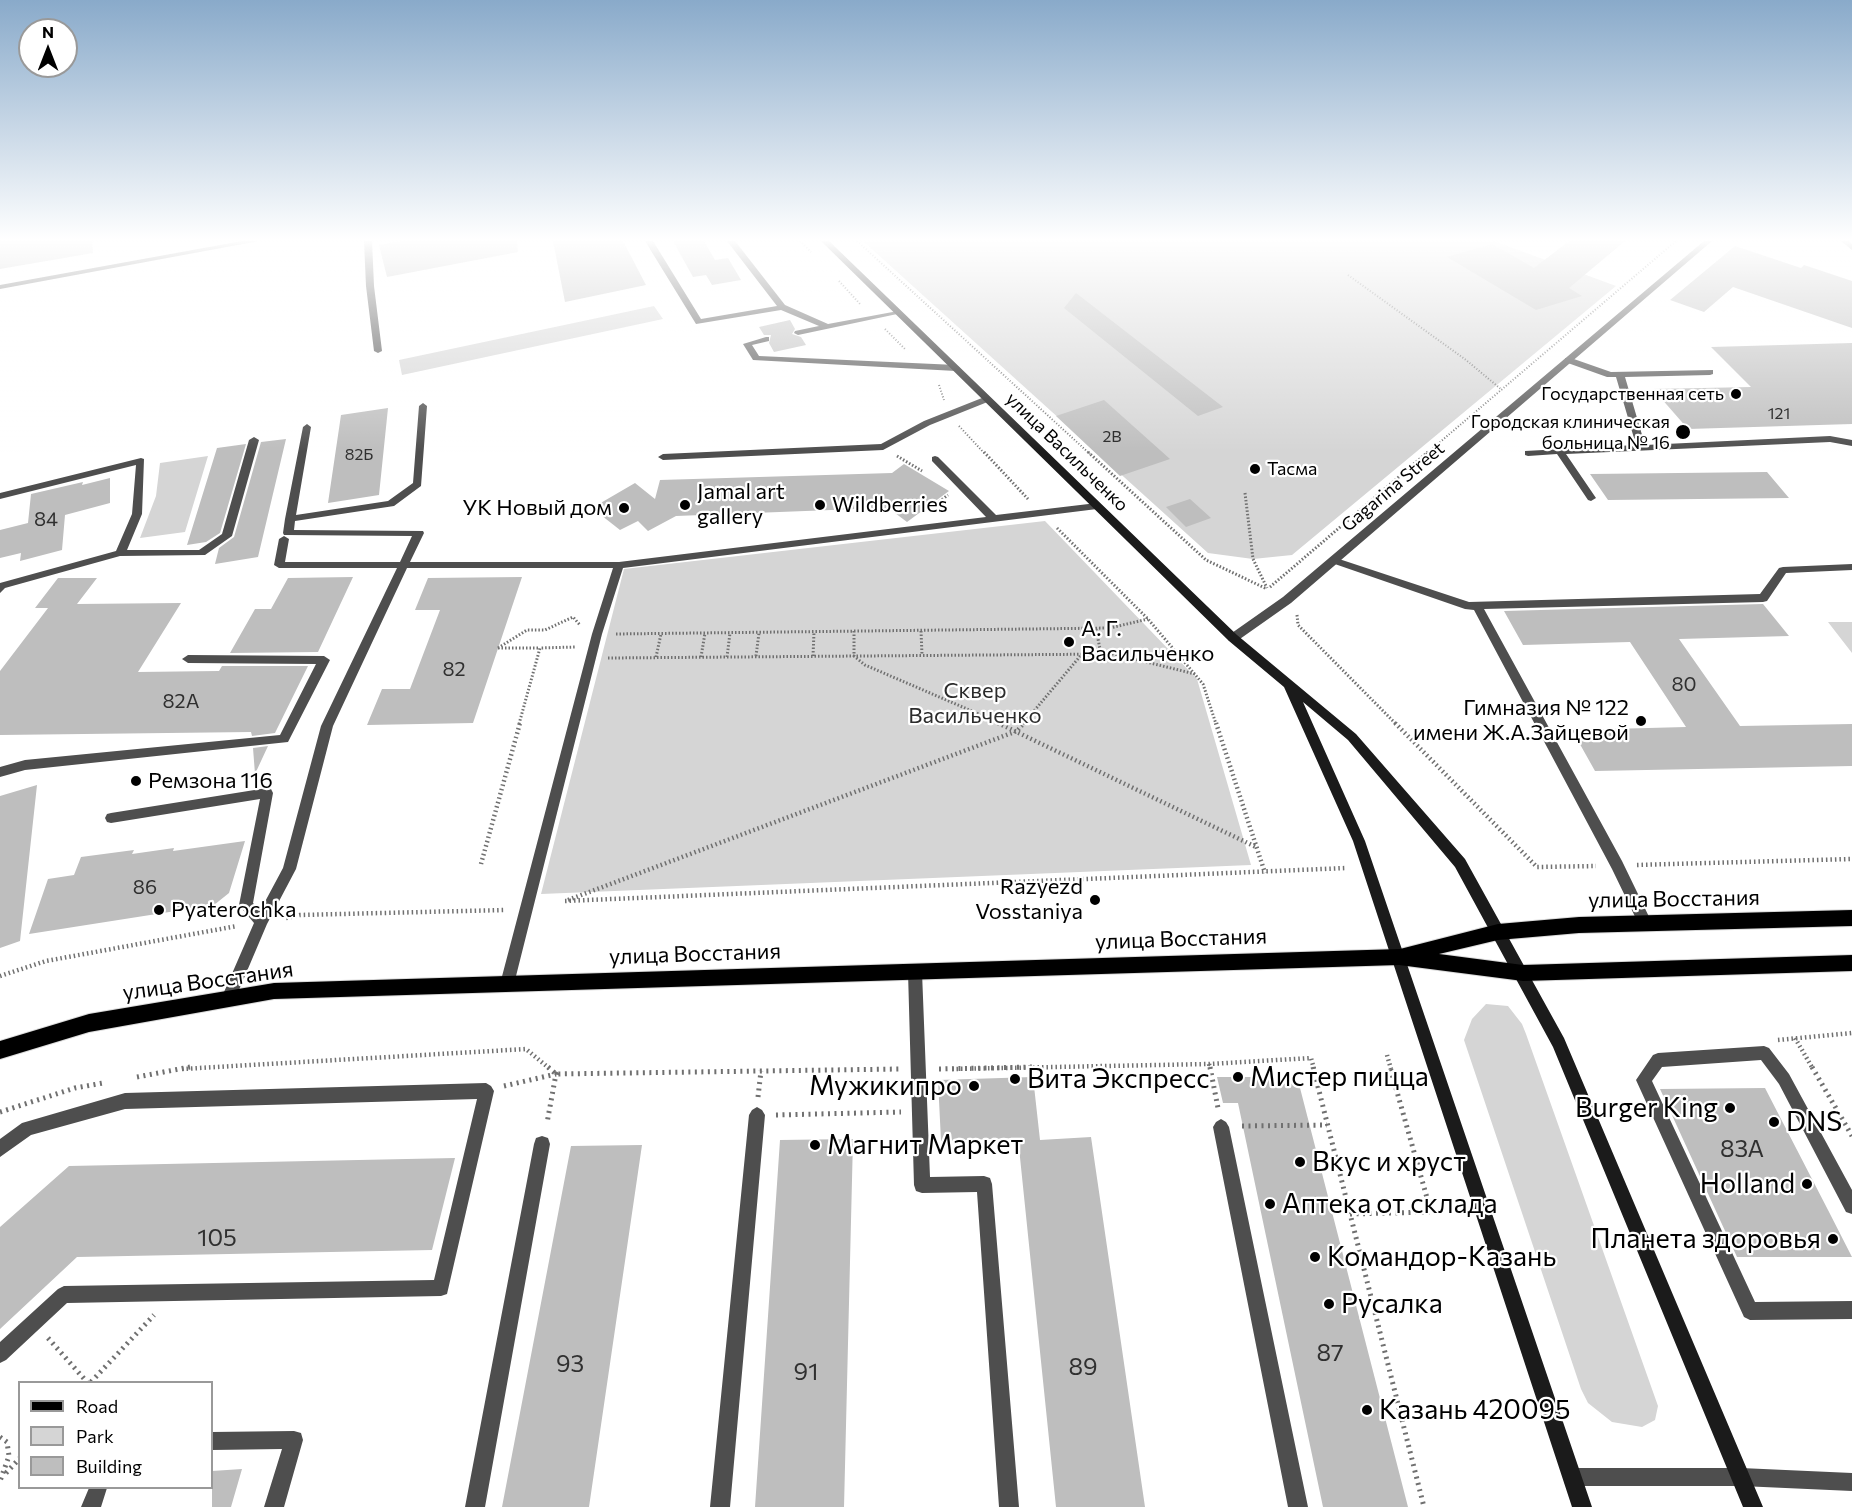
<!DOCTYPE html>
<meta charset="utf-8">
<style>
body{margin:0}
#map{position:relative;width:1852px;height:1507px;overflow:hidden;background:#fff;font-family:Commissioner,sans-serif}
canvas{display:block}
.legend{position:absolute;left:18px;top:1381px;width:195px;height:108px;box-sizing:border-box;background:#fff;border:2px solid #999;margin:0;padding:8px 10px;list-style:none;font-size:18px;color:#000}
.legend li{display:flex;align-items:center;gap:12px;height:30px}
.legend b{width:30px;border:2px solid #999}
.north{position:absolute;left:18px;top:18px;width:60px;height:60px;box-sizing:border-box;background:#fff;border:2px solid #999;border-radius:50%;rotate:0deg;font-size:16px;font-weight:700;line-height:24px;text-align:center;color:#000}
.north::after{content:'';display:block;margin:auto;width:21px;height:27px;background:#000;clip-path:polygon(50% 0,100% 100%,50% 72%,0 100%)}
</style>
<div id="map">
<canvas width="1852" height="1507"></canvas>
<ul class="legend">
<li><b style="height:8px;background:#000"></b>Road</li>
<li><b style="height:16px;background:#d5d5d5"></b>Park</li>
<li><b style="height:16px;background:#bebebe"></b>Building</li>
</ul>
<div class="north">N</div>
</div>
<script>
const ctx = document.querySelector('canvas').getContext('2d');
ctx.lineJoin = 'round';
function fillPath(path, color) { ctx.fillStyle = color; ctx.fill(path, 'evenodd'); }
const toPath = rows => new Path2D(rows.map(r => 'M' + r).join(''));
function strokePath(path, color, width, dash) { ctx.strokeStyle = color; ctx.lineWidth = width; ctx.lineCap = dash ? 'butt' : 'round'; ctx.setLineDash(dash || []); ctx.stroke(path); }
function write(font, color, halo, rows, align = 'center') {
  ctx.font = font + ' Commissioner,sans-serif'; ctx.lineWidth = 4.5; ctx.setLineDash([]); ctx.textBaseline = 'middle'; ctx.strokeStyle = halo; ctx.fillStyle = color; for (const [text, x, y, turn = 0] of rows) {
    ctx.save(); ctx.translate(x, y); ctx.rotate((+turn || 0) * Math.PI / 180); ctx.textAlign = isNaN(turn) ? turn : align; if (halo) ctx.strokeText(text, 0, 0); ctx.fillText(text, 0, 0); ctx.restore();
  }
}
fillPath(toPath([
 [863,241,1494,241,1616,286,1292,555,1253,559,1208,553],
 [654,306,663,319,402,375,399,360],
 [208,456,185,532,140,538,156,496,160,463],
 [1045,521,1197,679,1251,865,541,894,624,569],
 [1828,622,1852,622,1852,653],
 [1486,1004,1508,1006,1522,1024,1526,1034,1658,1406,1655,1420,1642,1427,1612,1422,1588,1403,1581,1389,1464,1040,1472,1019]
]), '#d5d5d5');
fillPath(toPath([
 [0,241,92,241,93,253,0,269],
 [401,241,517,241,518,252,387,277,379,245],
 [553,241,623,241,646,285,565,302],
 [673,241,704,241,715,260,728,258,741,280,712,285,706,275,693,277],
 [1569,241,1625,241,1569,288,1582,296,1536,310,1447,257,1492,244,1534,268],
 [1735,246,1801,268,1804,265,1852,281,1852,328,1733,287,1704,312,1670,300],
 [1076,293,1223,407,1198,416,1064,308],
 [790,320,795,329,792,334,801,337,806,345,774,352,769,343,771,335,764,335,759,327],
 [1852,343,1852,424,1688,429,1653,389,1751,387,1711,347],
 [1104,400,1170,459,1120,476,1056,416],
 [388,408,379,495,328,503,341,415],
 [286,439,258,557,215,564,219,548,234,537,261,442],
 [246,444,220,533,206,542,187,545,217,448],
 [904,464,949,491,907,522,891,510,857,509,676,516,648,531,638,521,620,530,592,508,635,483,655,499,660,480,892,473],
 [1767,472,1789,498,1608,500,1590,474],
 [110,478,110,503,65,515,62,550,20,561,21,553,0,558,0,530,28,523,31,494,83,482,82,485],
 [1190,499,1211,518,1186,527,1166,507],
 [353,577,318,652,230,653,255,609,271,609,288,578],
 [522,577,473,723,367,725,382,689,410,689,440,610,415,610,428,578],
 [58,578,97,578,77,604,181,603,138,672,219,671,222,666,308,666,275,733,252,736,251,732,0,735,0,671,48,608,35,608],
 [1763,604,1789,636,1679,639,1740,726,1852,724,1852,766,1595,771,1572,730,1686,727,1630,642,1523,645,1504,611],
 [268,746,255,774,253,748],
 [37,785,20,941,0,948,0,796],
 [245,841,229,893,214,905,29,934,48,879,74,875,81,857,134,850,132,854,174,848,173,851],
 [1033,1077,1040,1140,1091,1137,1145,1507,1056,1507,1018,1138,941,1141,938,1080],
 [1217,1077,1273,1077,1274,1083,1299,1084,1408,1507,1323,1507,1238,1103,1223,1103],
 [1765,1088,1828,1210,1852,1257,1737,1257,1660,1089],
 [853,1139,844,1507,755,1507,780,1140],
 [642,1145,589,1507,502,1507,571,1146],
 [455,1158,432,1250,77,1257,0,1329,0,1227,69,1166],
 [242,1469,231,1507,212,1507,212,1471]
]), '#bebebe');
const primary = toPath([
 [1852,910,1852,926,1579,933,1498,940,1439,954,1523,965,1852,955,1852,971,1523,981,1399,965,274,999,89,1032,0,1059,0,1041,89,1014,274,983,1400,949,1498,924,1579,917,1852,910]
]);
strokePath(primary, '#dbdbdb', 2);
strokePath(toPath([
 [800,241,811,252],
 [857,241,1090,454],
 [1348,275,1466,360,1502,390],
 [839,281,860,304],
 [885,329,905,349],
 [939,385,944,400],
 [959,426,985,454],
 [1426,454,1676,241]
]), '#707070', 2, [1, 2]);
strokePath(toPath([
 [984,452,1028,499],
 [1088,452,1206,560,1267,589],
 [897,456,922,471],
 [1245,493,1253,559,1267,588],
 [928,510,948,495],
 [1057,528,1148,619,1203,684,1216,724],
 [1270,587,1428,452],
 [1297,615,1298,625,1396,724],
 [1096,629,1101,654],
 [854,631,854,656,865,665,1002,724],
 [921,631,922,655],
 [616,634,1110,628,1148,619],
 [498,648,527,630,545,630,573,617,580,625],
 [498,648,540,648],
 [756,656,759,633],
 [813,656,814,632],
 [656,657,661,634],
 [701,657,705,633],
 [727,657,730,633],
 [608,658,1114,654,1195,674],
 [519,724,540,648,576,647],
 [1023,724,1082,654]
]), '#707070', 3, [1.5, 2]);
strokePath(toPath([
 [998,723,1256,847],
 [1216,723,1265,873],
 [1395,723,1537,867,1596,866],
 [481,864,520,723],
 [1637,865,1852,859],
 [568,900,1017,731,1024,723],
 [565,901,1346,868],
 [286,918,300,915,505,910],
 [0,976,46,961,237,926],
 [1795,1038,1813,1069],
 [1778,1040,1852,1033],
 [1387,1055,1391,1069],
 [1209,1064,1210,1069],
 [182,1069,526,1049,550,1069],
 [952,1069,1209,1064,1311,1058,1314,1069]
]), '#707070', 4.5, [1.5, 3]);
strokePath(toPath([
 [548,1067,556,1074,899,1069],
 [1210,1067,1218,1108],
 [1313,1067,1424,1507],
 [1812,1067,1852,1136],
 [939,1069,1033,1067],
 [137,1077,190,1067],
 [504,1086,556,1074,547,1123],
 [758,1097,761,1071],
 [0,1112,75,1088,103,1083],
 [776,1115,901,1112],
 [1242,1126,1327,1125],
 [1350,1214,1431,1212,1390,1067],
 [48,1338,87,1382],
 [91,1382,154,1315],
 [0,1437,7,1442,9,1456,0,1481],
 [6,1473,20,1458]
]), '#707070', 5, [2, 4.5]);
fillPath(toPath([
 [242,241,259,241,0,289,0,285,242,241],
 [364,241,372,241,374,286,382,351,378,353,374,351,366,286,364,241],
 [645,241,653,241,701,319,777,306,727,241,735,241,785,305,828,324,898,311,902,313,798,335,794,333,795,331,819,326,781,310,696,324,645,241],
 [1841,241,1849,241,1852,244,1852,250,1841,241],
 [766,337,769,337,769,341,752,345,759,356,956,365,960,368,956,371,753,360,743,344,766,337],
 [1565,358,1571,358,1611,372,1713,370,1713,374,1710,375,1625,377,1645,445,1830,436,1852,440,1852,446,1830,442,1566,454,1596,498,1591,501,1588,500,1557,454,1528,456,1525,455,1525,451,1636,445,1616,377,1607,377,1565,362,1565,358],
 [987,396,991,399,990,401,930,425,883,450,663,460,658,457,663,454,881,444,924,421,987,396],
 [423,403,427,406,421,486,394,506,295,521,294,530,423,531,424,533,410,562,619,562,986,517,932,461,932,457,935,456,938,457,996,515,1097,503,1102,506,1097,509,623,568,602,634,514,984,512,989,507,991,502,989,500,984,592,634,613,568,407,568,333,726,296,869,267,924,233,1004,228,1006,223,1004,221,999,254,923,239,905,260,799,111,823,107,822,105,818,107,814,111,813,267,788,271,789,273,793,253,903,260,911,283,868,321,726,397,568,279,568,274,565,279,539,284,536,289,539,285,562,400,562,412,536,284,535,283,533,285,519,303,427,307,424,311,427,296,515,388,501,413,483,419,406,423,403],
 [254,437,259,440,232,536,205,555,120,556,5,588,0,593,0,583,116,551,132,514,136,465,0,499,0,493,141,458,144,459,142,514,127,550,199,550,222,534,249,440,254,437],
 [1333,557,1469,602,1760,594,1779,568,1783,567,1852,564,1852,570,1786,573,1767,601,1763,602,1484,609,1622,861,1653,925,1651,929,1646,931,1641,929,1612,869,1474,610,1465,609,1329,562,1328,560,1333,557],
 [188,655,324,656,330,660,288,742,25,770,0,777,0,767,25,760,280,735,316,664,188,663,182,659,188,655],
 [915,966,920,967,922,972,930,1177,984,1176,990,1178,992,1184,1019,1507,999,1507,977,1192,922,1193,916,1191,914,1185,908,972,910,967,915,966],
 [1764,1046,1769,1048,1789,1074,1852,1190,1852,1214,1846,1212,1779,1084,1761,1060,1662,1067,1652,1081,1755,1302,1852,1301,1852,1319,1750,1320,1744,1317,1636,1080,1653,1055,1658,1053,1764,1046],
 [486,1083,491,1086,494,1091,447,1294,441,1296,67,1303,6,1360,0,1363,0,1342,58,1289,64,1286,434,1280,477,1099,125,1109,31,1135,0,1157,0,1139,22,1123,125,1093,486,1083],
 [757,1107,762,1110,765,1115,730,1507,710,1507,749,1115,752,1110,757,1107],
 [1221,1119,1226,1122,1229,1127,1308,1507,1288,1507,1213,1127,1216,1122,1221,1119],
 [542,1136,548,1138,550,1144,485,1507,465,1507,534,1144,536,1138,542,1136],
 [294,1431,301,1433,303,1440,284,1507,264,1507,282,1449,212,1450,212,1432,294,1431],
 [89,1488,107,1488,101,1507,81,1507,89,1488]
]), '#4e4e4e');
fillPath(toPath([
 [1704,241,1712,241,1291,603,1237,641,1229,641,1228,638,1229,635,1283,597,1704,241],
 [1572,1468,1741,1468,1852,1473,1852,1491,1741,1486,1572,1486,1565,1484,1563,1477,1565,1470,1572,1468]
]), '#4e4e4e');
fillPath(toPath([
 [821,241,829,241,1237,635,1356,734,1465,859,1564,1038,1763,1507,1743,1507,1553,1047,1455,867,1348,740,1303,702,1365,841,1592,1507,1572,1507,1353,841,1284,687,1229,641,821,241]
]), '#1b1b1b');
fillPath(primary, '#000');
const sky = ctx.createLinearGradient(0, 0, 0, 452);
sky.addColorStop(0, '#89aaca');
sky.addColorStop(0.53, '#fff');
sky.addColorStop(1, '#ffffff00');
ctx.fillStyle = sky;
ctx.fillRect(0, 0, 1852, 452);
for (const [x, y, r, color] of [
 [1736,394,6,"#000"],
 [1683,432,8,"#000"],
 [1255,469,6,"#000"],
 [685,505,6,"#000"],
 [820,505,6,"#000"],
 [624,508,6,"#000"],
 [1069,642,6,"#000"],
 [1641,721,6,"#000"],
 [136,781,6,"#000"],
 [1095,900,6,"#000"],
 [159,910,6,"#000"],
 [1238,1077,6,"#000"],
 [1015,1079,6,"#000"],
 [974,1086,6,"#000"],
 [1730,1108,6,"#000"],
 [1774,1122,6,"#000"],
 [815,1145,6,"#000"],
 [1300,1162,6,"#000"],
 [1807,1184,6,"#000"],
 [1270,1204,6,"#000"],
 [1833,1239,6,"#000"],
 [1315,1257,6,"#000"],
 [1329,1304,6,"#000"],
 [1367,1410,6,"#000"]
]) { const dot = new Path2D(); dot.arc(x, y, r, 0, 2 * Math.PI); ctx.fillStyle = color; ctx.fill(dot); strokePath(dot, '#fff', 2); }
write('16px', '#303030', null, [
 ["121",1779,414],
 ["2В",1112,437],
 ["82Б",359,455]
]);
write('18px', '#000', '#fff', [
 ["Государственная сеть",1724,394],
 ["Городская клиническая",1670,422],
 ["больница № 16",1670,443],
 ["Тасма",1267,469,"left"]
], 'right');
write('18px', '#000', '#fff', [
 ["улица Васильченко",1067,452,44],
 ["Gagarina Street",1393,487,-40]
]);
write('20px', '#303030', null, [
 ["84",46,519],
 ["82",454,669],
 ["80",1684,684],
 ["82А",181,701],
 ["86",145,887]
]);
write('22px', '#000', '#fff', [
 ["Jamal art",697,492],
 ["gallery",697,517],
 ["Wildberries",832,505],
 ["УК Новый дом",612,508,"right"],
 ["А. Г.",1081,629],
 ["Васильченко",1081,654],
 ["Гимназия № 122",1629,708,"right"],
 ["имени Ж.А.Зайцевой",1629,733,"right"],
 ["Ремзона 116",148,781],
 ["Razyezd",1083,887,"right"],
 ["Vosstaniya",1083,912,"right"],
 ["Pyaterochka",171,910]
], 'left');
write('22px', '#2c2c2c', '#fff', [
 ["Сквер",975,691],
 ["Васильченко",975,716]
]);
write('22px', '#000', '#fff', [
 ["улица Восстания",1674,899,-1],
 ["улица Восстания",1181,939,-2],
 ["улица Восстания",695,954,-2],
 ["улица Восстания",208,981,-8]
]);
write('24px', '#303030', null, [
 ["83А",1742,1149],
 ["105",217,1238],
 ["87",1330,1353],
 ["93",570,1364],
 ["89",1083,1367],
 ["91",806,1372]
]);
write('27px', '#000', '#fff', [
 ["Мистер пицца",1250,1077],
 ["Вита Экспресс",1027,1079],
 ["Мужикипро",962,1086,"right"],
 ["Burger King",1718,1108,"right"],
 ["DNS",1786,1122],
 ["Магнит Маркет",827,1145],
 ["Вкус и хруст",1312,1162],
 ["Holland",1795,1184,"right"],
 ["Аптека от склада",1282,1204],
 ["Планета здоровья",1821,1239,"right"],
 ["Командор-Казань",1327,1257],
 ["Русалка",1341,1304],
 ["Казань 420095",1379,1410]
], 'left');
</script>
